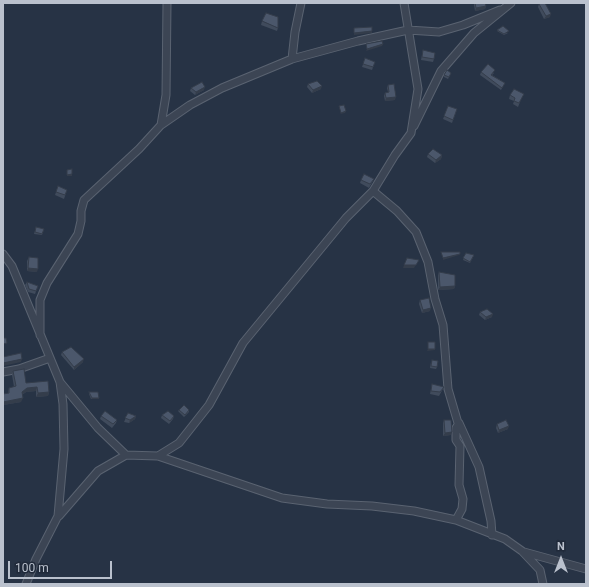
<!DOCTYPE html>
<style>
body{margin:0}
#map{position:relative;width:589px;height:587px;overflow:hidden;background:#273345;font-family:Roboto,sans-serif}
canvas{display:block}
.frame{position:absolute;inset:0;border:4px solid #bac1cd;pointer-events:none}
.north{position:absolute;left:541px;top:539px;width:40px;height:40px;-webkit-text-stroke:3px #202a3a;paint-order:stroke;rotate:0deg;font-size:11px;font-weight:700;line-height:16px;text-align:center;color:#bac1cd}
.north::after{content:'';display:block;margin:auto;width:14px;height:18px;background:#bac1cd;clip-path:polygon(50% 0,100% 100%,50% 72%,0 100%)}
.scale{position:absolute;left:8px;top:561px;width:104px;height:18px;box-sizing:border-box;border:2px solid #bac1cd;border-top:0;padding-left:5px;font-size:12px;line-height:14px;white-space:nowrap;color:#bac1cd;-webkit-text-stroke:3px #202a3a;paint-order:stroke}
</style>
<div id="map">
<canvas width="589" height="587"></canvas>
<div class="frame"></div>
<div class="north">N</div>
<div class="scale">100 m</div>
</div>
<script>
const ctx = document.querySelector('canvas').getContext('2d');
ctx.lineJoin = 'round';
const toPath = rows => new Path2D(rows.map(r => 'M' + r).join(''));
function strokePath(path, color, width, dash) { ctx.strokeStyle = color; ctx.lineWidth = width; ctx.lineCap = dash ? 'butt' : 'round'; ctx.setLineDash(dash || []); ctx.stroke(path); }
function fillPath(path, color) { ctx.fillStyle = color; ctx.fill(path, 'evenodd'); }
const minor = toPath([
 [292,59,295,32,301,3],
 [161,125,166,95,167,3],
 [414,126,441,71,474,33,511,3],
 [373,191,397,211,416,232,428,262,435,299,443,325,448,389,458,423],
 [3,254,12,266,60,382,63,404,64,449,58,516,36,559,26,584],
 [40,335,40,300,47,283,78,234,81,221,81,211,84,200,139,149,161,125,190,105,222,88,292,59,358,41,408,30,439,32,463,25,500,10],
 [3,372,19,369,50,358],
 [126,455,158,456,282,498,327,504,372,506,414,511,456,520,505,539,522,551,540,570,543,584],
 [158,456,179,443,209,405,243,343,346,218,373,191,395,155,411,133,418,89,404,3],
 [59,516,98,471,126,455,98,428,60,382],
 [456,520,462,509,463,499,459,485,460,446,456,440,456,428,459,423,479,467,491,521,492,535],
 [524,552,586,569]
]);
strokePath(minor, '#5a6371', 9);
strokePath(minor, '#3c4554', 7);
fillPath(toPath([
 [474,3,485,3,486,6,485,9,475,11,474,5],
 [539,4,550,17,544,19,538,7],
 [262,21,278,28,277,31,261,25],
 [497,30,508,33,504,35,497,31],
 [423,50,434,59,433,62,421,60],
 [365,58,375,62,372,70,362,67],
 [481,72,494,73,492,75,505,83,501,90,480,75],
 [451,73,448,79,444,77,444,75],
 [308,84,321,89,312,93,307,87],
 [388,85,395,100,385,101,384,96,385,93,388,92,387,88],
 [191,88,204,90,195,95,190,91],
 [510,95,522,97,518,107,513,104,514,101,509,99],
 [448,106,457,109,452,123,443,119],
 [428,154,442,155,441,159,435,163,427,157],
 [374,179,369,188,360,183,361,180],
 [58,186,67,190,64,199,55,195],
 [36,227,44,229,42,235,34,234],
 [466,253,474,255,470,263,463,260],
 [29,257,37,272,27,271,27,261],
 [439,272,455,286,454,289,438,290,438,275],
 [27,282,38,286,35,294,28,292,25,285],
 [420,300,430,311,422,313,419,304],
 [480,312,492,317,485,320,479,315],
 [62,352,83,362,74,370,61,355],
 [431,362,437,367,436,369,430,368],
 [13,371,26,383,49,392,48,396,36,397,36,391,26,392,22,395,21,402,3,405,3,394,8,393,9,388,14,387,12,375],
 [432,384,444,387,439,396,430,394],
 [89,392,99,398,98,399,91,399,89,394],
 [179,410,189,410,189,412,184,417,178,411],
 [128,413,136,416,135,419,129,423,124,422],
 [162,415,174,416,173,419,169,424,161,418],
 [101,416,117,420,116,423,112,428,100,419],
 [444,420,451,435,443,436,443,423],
 [497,424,508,429,498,433,496,428]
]), '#404b5c');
fillPath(toPath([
 [486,6,485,9,475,11,476,8],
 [551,14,550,17,544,19,546,16],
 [372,31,372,33,354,35,354,33],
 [383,44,382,46,366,51,367,49],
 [322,86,321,89,312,93,313,90],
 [205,87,204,90,195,95,196,92],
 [396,97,395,100,385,101,386,98],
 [346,111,345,113,340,114,341,113],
 [442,155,441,159,435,163,436,160],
 [72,174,72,176,67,176,67,175],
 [460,254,459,255,443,260,443,258],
 [419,260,414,268,403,268,404,265],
 [28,268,38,269,37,272,27,271],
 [455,286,454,289,438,290,440,287],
 [431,308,430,311,422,313,423,310],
 [493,314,492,317,485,320,486,317],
 [428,349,435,349,435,350,427,351],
 [22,359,21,362,3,366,3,363],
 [84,359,83,362,74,370,74,367],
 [37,387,36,391,26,392,20,396,22,392,27,388],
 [49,392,48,396,36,397,38,393],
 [23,398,21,402,3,405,3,402],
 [92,398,99,398,98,399,91,399],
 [136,416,135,419,129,423,130,420],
 [509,426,508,429,498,433,499,430],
 [452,432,451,435,443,436,445,433]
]), '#343d4b');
const building = toPath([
 [475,3,485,3,486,6,476,8,475,3],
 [541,3,545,3,551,14,546,16,539,4,541,3],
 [266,13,278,17,278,28,262,21,266,13],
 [503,26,509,31,504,34,497,30,503,26],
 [372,27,372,31,354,33,354,28,372,27],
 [382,41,383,44,367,49,366,44,382,41],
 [423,50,435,53,434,59,422,57,423,50],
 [365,58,375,62,373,67,363,64,365,58],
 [488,64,495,70,491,75,505,83,502,88,481,72,488,64],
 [447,70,451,73,449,77,444,75,447,70],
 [317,81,322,86,313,90,308,84,317,81],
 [202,82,205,87,196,92,191,88,202,82],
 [394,84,396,97,386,98,385,93,389,92,388,85,394,84],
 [514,89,524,94,519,103,514,101,515,98,510,95,514,89],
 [344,105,346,111,341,113,339,106,344,105],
 [448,106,457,109,453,120,444,116,448,106],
 [433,149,442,155,436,160,428,154,433,149],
 [72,169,72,174,67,175,67,170,72,169],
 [364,174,374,179,370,184,361,180,364,174],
 [58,186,67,190,65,195,56,192,58,186],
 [36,227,44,229,42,234,35,232,36,227],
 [441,252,460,252,460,254,443,258,441,252],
 [466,253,474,255,470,262,463,258,466,253],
 [29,257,38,258,38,269,28,268,29,257],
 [407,258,419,260,416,265,404,265,407,258],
 [439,272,455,275,455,286,440,287,439,272],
 [27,282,38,286,36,291,29,289,27,282],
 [429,298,431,308,423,310,420,300,429,298],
 [487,309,493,314,486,317,480,312,487,309],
 [3,338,6,338,7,343,3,344,3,338],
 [428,342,435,342,435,349,428,349,428,342],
 [71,347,84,359,74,367,62,352,71,347],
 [21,353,22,359,3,363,3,357,21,353],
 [432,360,438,361,437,367,431,366,432,360],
 [24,369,26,383,48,381,49,392,38,393,37,387,27,388,22,392,23,398,3,402,3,394,9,393,9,388,16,386,13,371,24,369],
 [432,384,444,387,440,392,431,391,432,384],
 [89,392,98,392,99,398,92,398,89,392],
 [184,405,189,410,185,415,179,410,184,405],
 [105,411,117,420,113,424,101,416,105,411],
 [168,411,174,416,170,421,162,415,168,411],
 [128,413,136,416,130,420,125,418,128,413],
 [444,420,451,420,452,432,445,433,444,420],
 [506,420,509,426,499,430,497,424,506,420]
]);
fillPath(building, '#4b576b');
strokePath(building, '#343d4b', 1);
</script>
